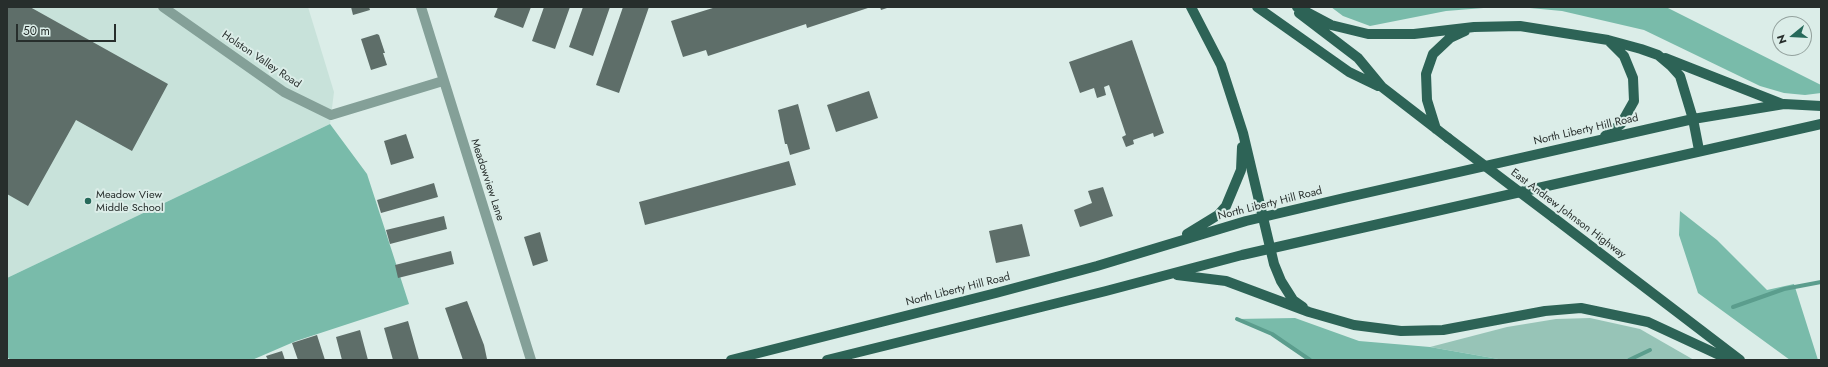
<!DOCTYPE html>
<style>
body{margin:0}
#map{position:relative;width:1828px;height:367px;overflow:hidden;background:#dbede8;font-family:Jost,sans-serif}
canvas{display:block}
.frame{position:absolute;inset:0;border:8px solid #272e2c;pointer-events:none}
.north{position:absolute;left:1772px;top:16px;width:40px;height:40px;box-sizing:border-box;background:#dbede8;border:1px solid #93a19d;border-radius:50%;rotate:252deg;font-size:11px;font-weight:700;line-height:16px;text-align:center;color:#272e2c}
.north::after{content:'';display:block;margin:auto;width:14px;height:18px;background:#26695a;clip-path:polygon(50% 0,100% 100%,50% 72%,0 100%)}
.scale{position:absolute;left:16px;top:24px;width:100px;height:18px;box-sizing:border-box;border:2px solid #272e2c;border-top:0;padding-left:5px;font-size:12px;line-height:14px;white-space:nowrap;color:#272e2c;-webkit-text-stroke:3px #dbede8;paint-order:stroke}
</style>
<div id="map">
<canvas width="1828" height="367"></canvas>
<div class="frame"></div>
<div class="north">N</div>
<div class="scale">50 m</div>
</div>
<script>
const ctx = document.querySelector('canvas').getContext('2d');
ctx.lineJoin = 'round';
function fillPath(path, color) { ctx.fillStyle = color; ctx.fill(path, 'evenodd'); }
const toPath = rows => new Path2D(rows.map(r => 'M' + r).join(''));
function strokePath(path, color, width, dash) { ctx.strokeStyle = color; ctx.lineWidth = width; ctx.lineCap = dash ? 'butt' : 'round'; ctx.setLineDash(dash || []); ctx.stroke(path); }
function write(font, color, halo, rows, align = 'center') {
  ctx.font = font + ' Jost,sans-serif'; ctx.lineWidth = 4; ctx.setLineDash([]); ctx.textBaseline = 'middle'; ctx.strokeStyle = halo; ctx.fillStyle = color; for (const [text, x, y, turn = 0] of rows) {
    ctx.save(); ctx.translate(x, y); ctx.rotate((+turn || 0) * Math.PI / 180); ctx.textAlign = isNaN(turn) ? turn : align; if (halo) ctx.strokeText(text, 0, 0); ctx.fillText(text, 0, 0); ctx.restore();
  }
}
fillPath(toPath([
 [7,7,308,7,334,92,330,124,7,278]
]), '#c8e2da');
fillPath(toPath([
 [1590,318,1640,329,1694,360,1504,360,1430,347,1507,327,1556,319]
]), '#97c4b7');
fillPath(toPath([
 [1331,7,1496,7,1446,11,1370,26,1343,16],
 [1519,7,1666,7,1821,85,1821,93,1805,95,1784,93,1760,86,1644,30,1562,11],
 [330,124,367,174,409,304,296,341,252,360,11,360,7,357,7,278],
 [1680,211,1717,240,1767,290,1794,284,1818,360,1790,360,1698,293,1679,235],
 [1295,318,1359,341,1430,347,1504,360,1310,360,1272,334,1237,319]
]), '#79bbaa');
strokePath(toPath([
 [1733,307,1784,289,1821,282],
 [1237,319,1272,334,1310,360],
 [1629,360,1650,350]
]), '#5b9d8d', 4);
fillPath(toPath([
 [7,7,30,7,168,84,132,151,76,120,28,206,7,194],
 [351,7,369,7,370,10,353,15],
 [498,7,531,7,523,28,494,17],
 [544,7,570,7,555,49,532,41],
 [583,7,610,7,593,56,569,47],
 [623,7,649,7,619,93,596,85],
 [716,7,871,7,807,28,806,24,708,56,706,50,683,57,671,21],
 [880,7,890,7,881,10],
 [377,34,379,35,385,53,383,53,387,65,371,70,361,39],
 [1132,40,1164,133,1154,137,1153,133,1133,140,1134,144,1126,147,1122,137,1126,135,1109,85,1104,87,1106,95,1097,98,1094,88,1080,93,1069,62],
 [869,91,878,118,836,132,827,105],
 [798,104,810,149,790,155,787,144,785,144,778,110],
 [406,134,414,158,391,165,384,141],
 [789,161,796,185,645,225,639,202],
 [434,183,438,197,381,213,377,200],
 [1103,187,1113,216,1080,227,1074,210,1092,203,1088,191],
 [444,216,447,229,390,244,386,230],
 [1022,224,1030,256,996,263,989,231],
 [540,232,548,261,533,266,524,237],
 [451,251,454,264,398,278,395,265],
 [467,301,484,345,487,359,484,360,463,360,445,308],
 [408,321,419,360,393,360,384,328],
 [360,330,368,360,342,360,336,337],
 [317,335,325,360,298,360,292,343],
 [282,351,285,360,268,360,266,356]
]), '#5e6e69');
strokePath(toPath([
 [163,7,284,92,331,115,443,81],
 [421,7,531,360]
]), '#84a098', 10);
strokePath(toPath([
 [1191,7,1221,65,1243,133,1274,264,1281,281,1293,300,1303,307],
 [1257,7,1349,72,1378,86],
 [1297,7,1331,25,1368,34,1414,34,1474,27,1520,26,1608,40,1641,49,1658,55,1671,66,1680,76,1693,119,1699,150],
 [1299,13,1358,58,1382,87,1448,138],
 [1665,58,1782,104],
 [1436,129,1427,100,1426,74,1433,54,1450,38,1465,31],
 [1605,136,1621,124,1634,101,1633,78,1624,56,1609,41],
 [1554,218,1740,360],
 [1187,234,1218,215,1226,206,1241,170,1242,147],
 [1177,275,1226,281,1309,312,1354,325,1401,331,1443,330,1545,311,1581,308,1648,322,1730,360],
 [731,360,996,293,1097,266,1246,221,1344,198,1693,119,1784,104,1821,106],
 [827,360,1106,291,1242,255,1821,124]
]), '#2d6356', 10);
strokePath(toPath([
 [1448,138,1554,218]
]), '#2d6356', 10);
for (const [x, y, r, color] of [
 [88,201,4,"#26695a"]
]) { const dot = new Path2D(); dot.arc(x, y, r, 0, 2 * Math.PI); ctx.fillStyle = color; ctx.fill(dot); strokePath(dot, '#dbede8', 1.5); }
write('11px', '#272e2c', '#dbede8', [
 ["Holston Valley Road",261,60,34],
 ["North Liberty Hill Road",1586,130,-13],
 ["Meadowview Lane",487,180,72],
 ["North Liberty Hill Road",1270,204,-14],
 ["East Andrew Johnson Highway",1568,214,37],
 ["North Liberty Hill Road",958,290,-14]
]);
write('11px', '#272e2c', '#dbede8', [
 ["Meadow View",96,195],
 ["Middle School",96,208]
], 'left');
</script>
